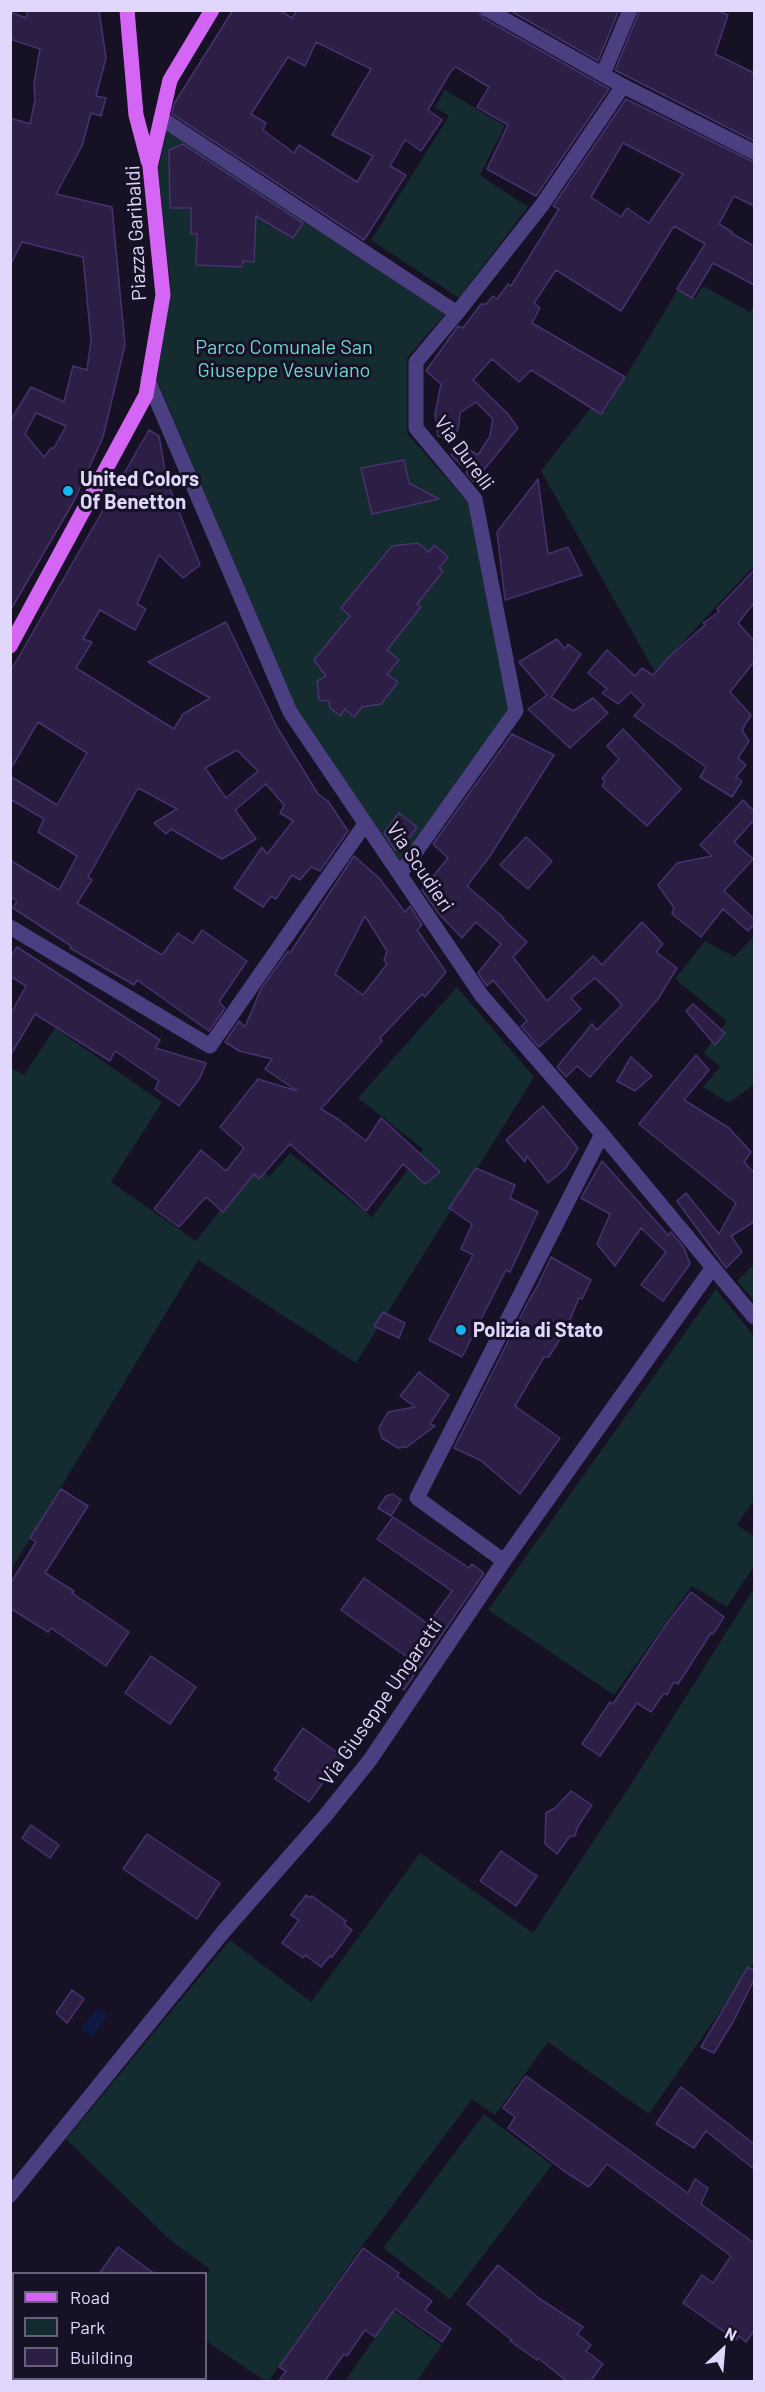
<!DOCTYPE html>
<style>
body{margin:0}
#map{position:relative;width:765px;height:2392px;overflow:hidden;background:#171125;font-family:Barlow,sans-serif}
canvas{display:block}
.frame{position:absolute;inset:0;border:12px solid #e1d7fc;pointer-events:none}
.legend{position:absolute;left:12px;top:2272px;width:195px;height:108px;box-sizing:border-box;background:#171125;border:2px solid #68607b;margin:0;padding:8px 10px;list-style:none;font-size:18px;color:#e1d7fc}
.legend li{display:flex;align-items:center;gap:12px;height:30px}
.legend b{width:30px;border:2px solid #68607b}
.north{position:absolute;left:693px;top:2320px;width:60px;height:60px;-webkit-text-stroke:4px #171125;paint-order:stroke;rotate:26deg;font-size:16px;font-weight:700;line-height:24px;text-align:center;color:#e1d7fc}
.north::after{content:'';display:block;margin:auto;width:21px;height:27px;background:#e1d7fc;clip-path:polygon(50% 0,100% 100%,50% 72%,0 100%)}
</style>
<div id="map">
<canvas width="765" height="2392"></canvas>
<div class="frame"></div>
<ul class="legend">
<li><b style="height:8px;background:#d566f5"></b>Road</li>
<li><b style="height:16px;background:#142b2f"></b>Park</li>
<li><b style="height:16px;background:#2c1e45"></b>Building</li>
</ul>
<div class="north">N</div>
</div>
<script>
const ctx = document.querySelector('canvas').getContext('2d');
ctx.lineJoin = 'round';
function fillPath(path, color) { ctx.fillStyle = color; ctx.fill(path, 'evenodd'); }
const toPath = rows => new Path2D(rows.map(r => 'M' + r).join(''));
function strokePath(path, color, width, dash) { ctx.strokeStyle = color; ctx.lineWidth = width; ctx.lineCap = dash ? 'butt' : 'round'; ctx.setLineDash(dash || []); ctx.stroke(path); }
function write(font, color, halo, rows, align = 'center') {
  ctx.font = font + ' Barlow,sans-serif'; ctx.lineWidth = 6; ctx.setLineDash([]); ctx.textBaseline = 'middle'; ctx.strokeStyle = halo; ctx.fillStyle = color; for (const [text, x, y, turn = 0] of rows) {
    ctx.save(); ctx.translate(x, y); ctx.rotate((+turn || 0) * Math.PI / 180); ctx.textAlign = isNaN(turn) ? turn : align; if (halo) ctx.strokeText(text, 0, 0); ctx.fillText(text, 0, 0); ctx.restore();
  }
}
fillPath(toPath([
 [445,90,505,126,480,175,528,207,459,298,371,240,449,116,435,107],
 [166,129,445,314,407,358,407,433,470,505,509,710,400,861,295,707,157,380,170,283,158,171],
 [703,286,750,312,754,305,754,570,752,568,655,672,541,471,593,405,605,411,678,289,695,298],
 [754,936,754,1084,729,1103,703,1087,720,1067,704,1053,727,1021,675,979,705,941,734,957],
 [457,987,534,1077,356,1363,198,1260,11,1570,10,1067,24,1075,55,1028,162,1102,111,1182,196,1241,257,1164,269,1177,290,1153,372,1217,423,1149,358,1098],
 [754,1264,754,1301,737,1281],
 [716,1289,754,1336,754,1500,737,1525,754,1537,754,1566,727,1607,692,1586,614,1695,488,1610],
 [754,1588,754,1962,649,2114,548,2042,495,2115,472,2099,362,2246,268,2382,265,2381,206,2341,206,2276,210,2269,171,2241,66,2139,230,1940,311,2002,420,1853,533,1933,635,1778],
 [484,2114,552,2165,450,2299,383,2248],
 [394,2311,442,2345,417,2381,345,2381]
]), '#142b2f');
fillPath(toPath([
 [97,2007,108,2015,93,2037,81,2029]
]), '#0e1941');
const building = toPath([
 [28,10,99,10,106,58,96,96,106,98,101,116,91,113,82,146,56,194,112,207,125,345,103,437,74,501,10,611,10,417,12,418,31,387,64,402,73,366,87,370,91,340,83,257,22,242,10,266,10,118,30,124,35,100,34,83,40,49,10,39,10,12,26,18,28,10],
 [36,413,66,426,54,448,51,448,44,457,25,434,36,413],
 [233,10,279,10,292,18,297,10,478,10,483,18,609,89,536,196,487,169,508,125,477,107,489,87,456,67,451,71,428,110,442,120,421,151,405,140,390,166,406,175,364,240,172,114,174,104,233,10],
 [316,42,371,69,332,135,373,156,357,182,299,145,294,153,263,130,266,123,251,114,288,57,305,66,316,42],
 [509,10,619,10,598,61,509,10],
 [640,10,715,10,728,15,715,54,754,73,754,141,615,70,640,10],
 [626,99,754,162,754,206,734,196,719,224,732,232,731,233,754,246,754,285,713,263,692,298,677,289,705,244,674,226,621,311,556,270,534,303,540,308,532,323,625,377,601,414,531,370,519,382,492,359,473,380,507,413,518,428,474,482,466,473,467,471,451,455,461,445,478,455,490,436,493,419,476,402,460,413,459,425,454,441,438,436,435,414,441,384,426,371,458,326,463,328,481,304,486,304,493,296,497,299,508,284,511,286,559,209,553,206,626,99],
 [623,143,683,174,649,223,627,208,621,217,591,197,623,143],
 [183,144,303,223,293,238,256,216,254,262,243,261,242,267,196,265,197,234,191,234,191,208,170,208,169,150,183,144],
 [149,430,159,436,167,481,200,565,183,578,159,555,137,604,146,609,135,630,100,610,83,639,92,642,76,668,174,729,183,714,210,698,148,662,226,622,277,727,318,794,328,801,348,831,320,871,311,867,300,880,292,875,276,899,271,896,263,907,234,888,262,847,267,854,293,821,280,813,284,805,266,784,235,810,256,839,222,859,171,829,166,834,154,823,177,809,138,788,88,877,92,880,77,903,162,955,178,933,193,943,202,930,247,961,219,1002,225,1008,209,1031,137,980,134,985,70,948,71,946,13,908,17,901,10,896,10,860,59,890,77,856,38,832,44,819,10,799,10,776,57,805,87,753,38,722,10,770,10,672,149,430],
 [237,750,258,771,226,798,205,768,237,750],
 [404,460,409,483,439,499,372,514,361,468,404,460],
 [538,479,548,554,568,547,582,575,505,600,497,532,538,479],
 [418,543,429,552,434,545,448,557,439,568,443,571,417,604,421,607,387,650,399,660,387,674,398,682,381,704,362,707,354,717,345,709,340,716,330,708,329,701,319,700,317,681,326,676,314,660,350,616,341,608,392,546,418,543],
 [754,570,754,603,738,623,754,641,754,662,730,692,751,715,742,730,749,741,738,758,746,765,736,777,742,781,732,797,700,777,706,767,634,716,644,705,631,692,618,704,602,693,607,689,588,673,607,650,635,676,642,668,653,675,672,654,705,625,703,623,719,612,717,609,754,570],
 [557,639,565,649,568,644,581,654,551,697,573,711,593,698,608,713,570,748,528,709,547,695,519,662,557,639],
 [623,729,681,789,647,826,602,786,605,781,602,778,619,759,607,746,623,729],
 [512,734,554,755,490,856,467,886,504,918,503,919,527,942,513,957,547,1001,593,956,602,965,642,922,663,944,656,952,677,968,658,999,590,1077,577,1066,566,1077,557,1067,592,1024,597,1030,622,1005,615,997,595,978,571,998,581,1009,539,1047,521,1026,527,1021,493,980,487,986,478,973,501,944,476,922,462,938,439,914,422,890,448,858,433,844,512,734],
 [743,800,754,811,754,820,734,842,753,859,724,891,754,919,754,924,748,931,723,909,701,937,672,914,674,908,658,885,677,863,712,856,700,845,743,800],
 [399,813,417,827,400,850,395,850,384,833,399,813],
 [526,837,552,861,528,889,500,865,526,837],
 [354,856,379,878,405,912,410,906,422,925,417,930,446,972,425,997,422,994,380,1038,382,1041,321,1109,338,1119,366,1141,381,1118,440,1172,425,1184,403,1164,366,1211,290,1144,259,1179,254,1174,223,1212,206,1197,179,1227,154,1209,201,1150,226,1171,244,1148,220,1127,258,1079,297,1091,265,1069,272,1059,239,1051,225,1042,239,1021,245,1027,261,989,288,951,290,953,354,856],
 [365,916,387,951,384,960,387,964,363,995,335,974,365,916],
 [17,947,160,1040,155,1048,206,1063,200,1078,179,1106,155,1089,159,1081,115,1051,110,1061,35,1014,10,1056,10,1015,26,986,10,976,10,957,17,947],
 [693,1004,725,1033,715,1045,686,1011,693,1004],
 [696,1055,709,1070,684,1100,729,1128,751,1152,744,1162,754,1173,754,1222,731,1236,742,1252,726,1268,677,1201,686,1193,719,1234,736,1203,639,1124,696,1055],
 [631,1057,652,1076,635,1091,617,1081,631,1057],
 [543,1106,578,1148,565,1169,548,1183,527,1156,525,1162,506,1140,543,1106],
 [602,1161,668,1235,671,1232,684,1248,690,1264,663,1301,641,1285,666,1252,641,1228,615,1266,597,1244,610,1214,581,1198,602,1161],
 [476,1168,515,1185,510,1198,538,1212,510,1272,506,1270,462,1357,429,1340,473,1255,461,1249,472,1224,449,1208,476,1168],
 [551,1257,591,1280,582,1299,579,1298,566,1329,549,1357,544,1357,515,1406,560,1438,520,1494,480,1460,454,1448,529,1300,537,1287,551,1257],
 [383,1312,405,1323,399,1338,374,1326,383,1312],
 [419,1372,449,1395,430,1424,435,1426,407,1447,398,1448,382,1438,379,1428,388,1412,415,1407,400,1396,419,1372],
 [61,1489,88,1506,45,1573,74,1591,72,1593,129,1632,106,1666,51,1628,48,1632,10,1608,10,1584,36,1542,30,1538,61,1489],
 [393,1494,401,1500,391,1516,378,1508,386,1496,393,1494],
 [393,1517,469,1568,472,1564,484,1573,404,1690,390,1680,407,1657,341,1610,364,1578,428,1624,452,1591,377,1539,393,1517],
 [691,1592,724,1617,713,1634,711,1633,678,1684,674,1682,667,1695,664,1693,651,1712,637,1703,600,1756,582,1744,610,1702,613,1704,665,1626,691,1592],
 [151,1656,196,1687,170,1724,125,1693,151,1656],
 [303,1728,342,1756,309,1802,275,1779,279,1773,274,1770,303,1728],
 [571,1791,592,1805,577,1828,575,1836,570,1836,557,1854,545,1844,546,1813,555,1808,571,1791],
 [31,1825,59,1845,50,1858,22,1838,31,1825],
 [147,1834,220,1883,197,1919,123,1869,147,1834],
 [501,1851,537,1876,516,1906,480,1881,501,1851],
 [306,1895,311,1898,312,1896,346,1921,344,1924,352,1930,332,1957,330,1956,321,1967,305,1955,303,1958,282,1943,299,1920,291,1915,306,1895],
 [748,1967,754,1970,754,1980,733,2022,714,2053,701,2047,748,1967],
 [72,1990,84,1999,67,2023,56,2013,72,1990],
 [526,2076,688,2193,695,2179,708,2188,701,2204,754,2243,754,2331,746,2342,739,2336,736,2340,683,2303,702,2275,713,2283,731,2256,607,2164,589,2187,564,2171,508,2128,515,2117,503,2108,526,2076],
 [681,2087,754,2144,754,2169,706,2131,694,2148,656,2124,681,2087],
 [118,2247,155,2274,99,2274,118,2247],
 [363,2248,399,2273,397,2276,432,2301,425,2310,451,2329,442,2342,395,2309,375,2337,365,2330,347,2356,344,2354,324,2382,278,2382,286,2371,279,2367,363,2248],
 [498,2265,540,2299,583,2327,577,2334,591,2345,586,2351,603,2364,590,2382,568,2382,538,2358,537,2360,510,2341,512,2340,467,2304,498,2265]
]);
fillPath(building, '#2c1e45');
strokePath(building, '#47326f', 1.5);
strokePath(toPath([
 [488,10,623,86,754,152],
 [603,74,630,10],
 [161,118,457,313,416,362,416,428,475,499,516,711,400,874],
 [457,313,542,205,623,86],
 [148,380,290,712,482,996,602,1134,754,1317],
 [10,927,210,1046,365,824],
 [504,1561,417,1498,602,1134],
 [10,2195,224,1931,325,1816,370,1760,504,1561,713,1267]
]), '#4b3f81', 15);
strokePath(toPath([
 [127,10,136,115,149,164],
 [10,646,146,395,163,295,150,167,170,80,212,10]
]), '#d566f5', 15);
for (const [x, y, r, color] of [
 [68,491,6,"#11b7ef"],
 [461,1330,6,"#11b7ef"]
]) { const dot = new Path2D(); dot.arc(x, y, r, 0, 2 * Math.PI); ctx.fillStyle = color; ctx.fill(dot); strokePath(dot, '#171125', 2); }
write('20px', '#e1d7fc', '#171125', [
 ["Piazza Garibaldi",136,233,-93],
 ["Via Durelli",464,453,54],
 ["Via Scudieri",420,867,56],
 ["Via Giuseppe Ungaretti",381,1702,-55]
]);
write('20px', '#68d8cd', '#171125', [
 ["Parco Comunale San",284,347],
 ["Giuseppe Vesuviano",284,370]
]);
write('bold 20px', '#e1d7fc', '#171125', [
 ["United Colors",80,479],
 ["Of Benetton",80,502],
 ["Polizia di Stato",473,1330]
], 'left');
</script>
